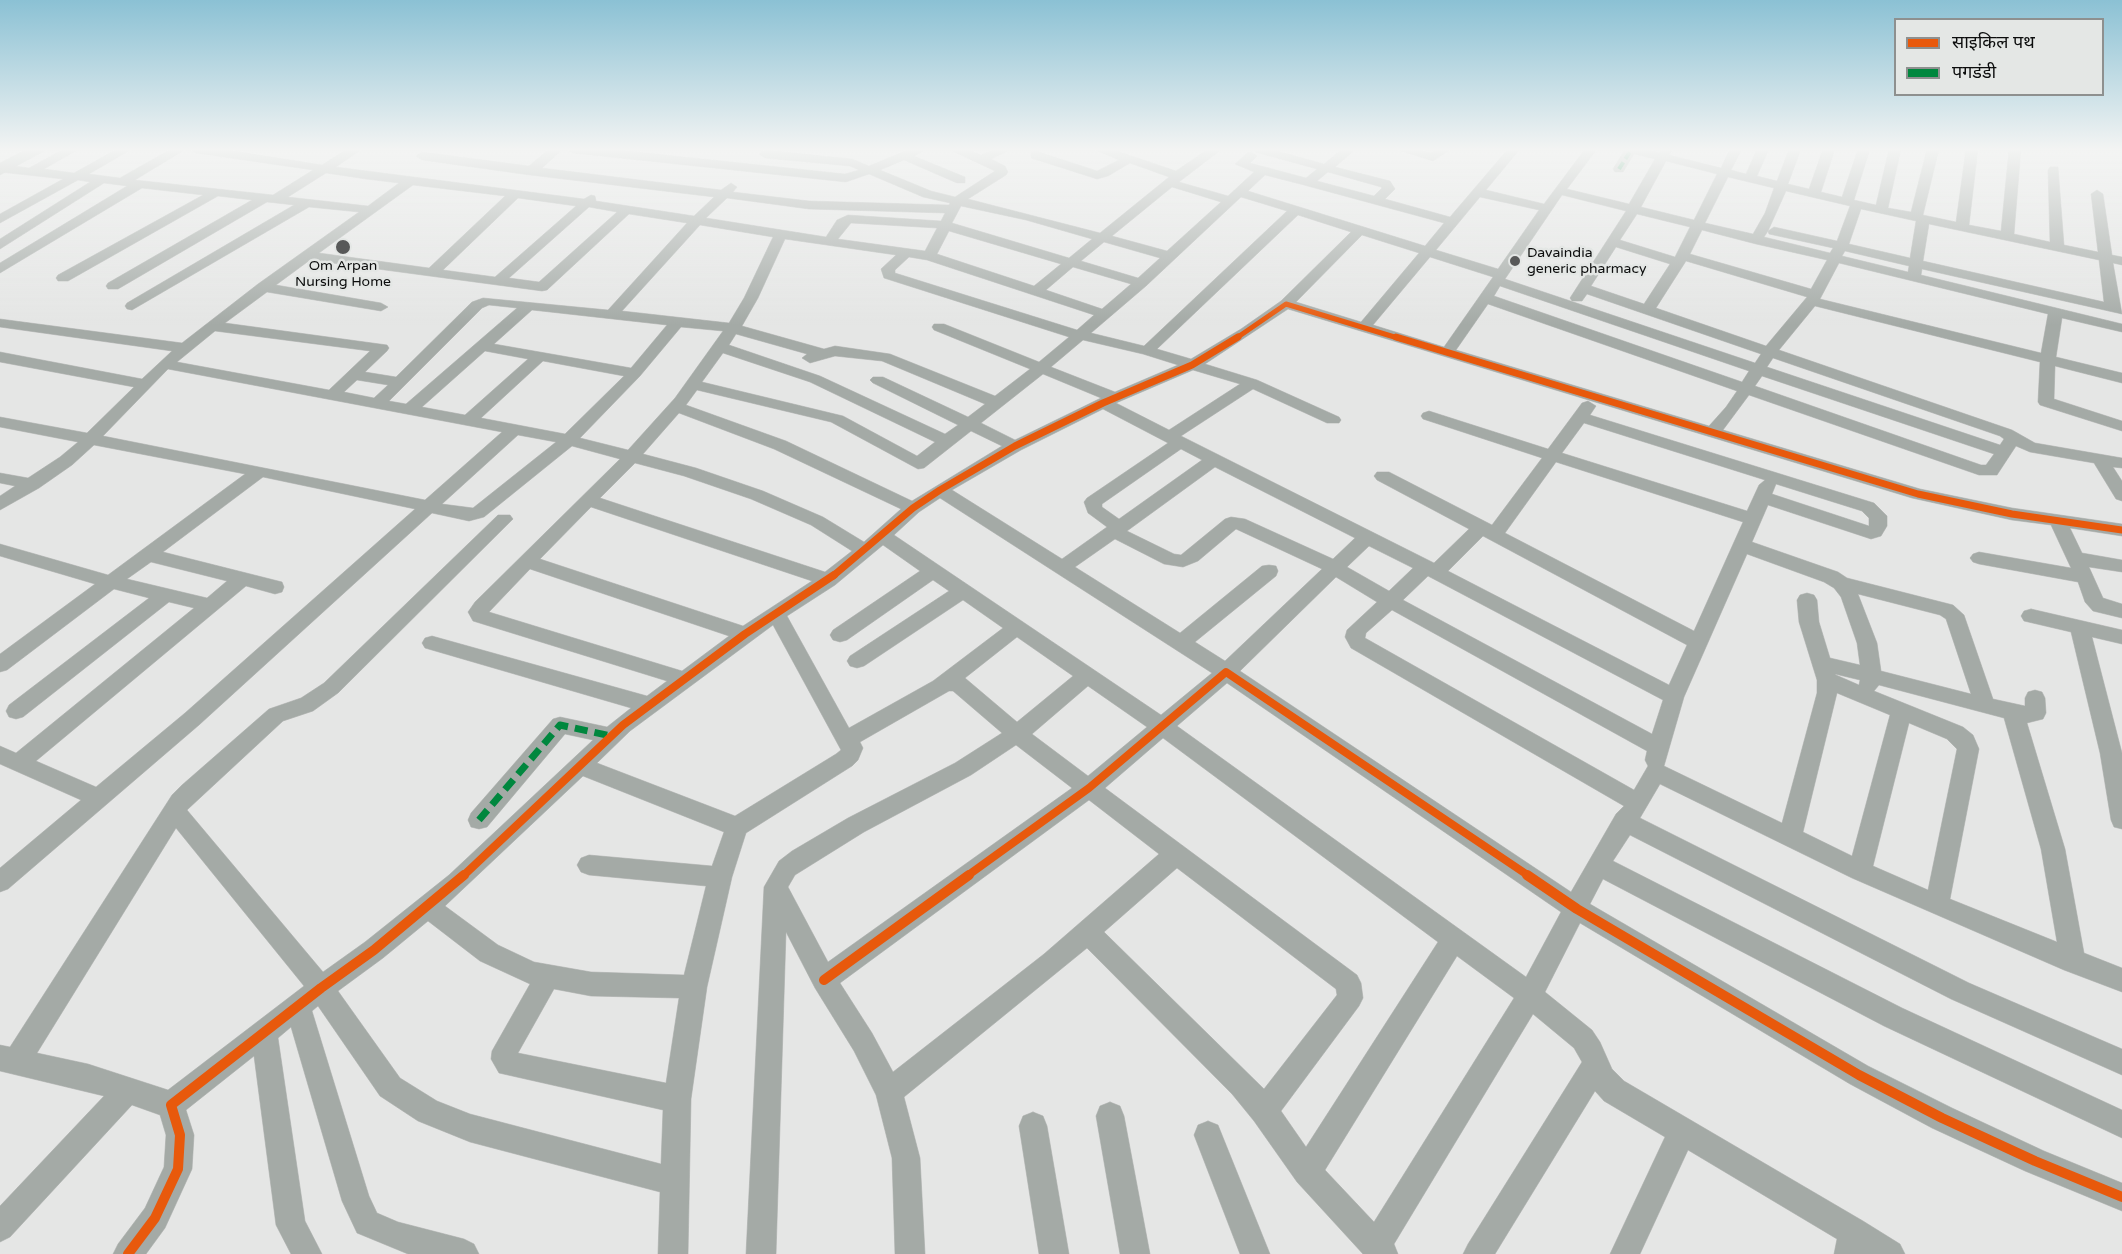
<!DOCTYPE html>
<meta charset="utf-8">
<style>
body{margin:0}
#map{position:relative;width:2122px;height:1254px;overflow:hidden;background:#e5e6e5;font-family:"Varela Round","Noto Sans Devanagari",sans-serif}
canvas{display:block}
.legend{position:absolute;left:1894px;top:18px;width:210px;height:78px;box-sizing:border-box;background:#e4e7e5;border:2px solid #8e908f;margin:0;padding:8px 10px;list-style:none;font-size:18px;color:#0c0d0d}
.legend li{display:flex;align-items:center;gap:12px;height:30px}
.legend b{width:30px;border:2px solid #8e908f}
</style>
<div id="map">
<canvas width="2122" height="1254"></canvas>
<ul class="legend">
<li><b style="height:8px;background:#e8590c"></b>साइकिल पथ</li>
<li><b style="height:8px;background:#00873e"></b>पगडंडी</li>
</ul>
</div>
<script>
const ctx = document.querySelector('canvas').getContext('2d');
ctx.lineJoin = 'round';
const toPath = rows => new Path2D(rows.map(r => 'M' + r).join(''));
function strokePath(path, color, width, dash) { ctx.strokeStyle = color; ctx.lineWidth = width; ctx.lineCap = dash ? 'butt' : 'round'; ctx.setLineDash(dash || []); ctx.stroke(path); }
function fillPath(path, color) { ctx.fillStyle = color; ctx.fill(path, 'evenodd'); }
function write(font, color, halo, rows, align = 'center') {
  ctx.font = font + ' "Varela Round",sans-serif'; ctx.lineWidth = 5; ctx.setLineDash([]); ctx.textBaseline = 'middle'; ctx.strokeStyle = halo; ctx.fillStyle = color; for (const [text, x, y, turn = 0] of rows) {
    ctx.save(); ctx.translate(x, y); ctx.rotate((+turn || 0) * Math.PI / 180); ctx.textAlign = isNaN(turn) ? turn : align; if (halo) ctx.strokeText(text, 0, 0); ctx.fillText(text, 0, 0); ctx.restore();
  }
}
const street = toPath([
 [64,149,79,149,44,169,74,173,117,149,132,149,89,174,120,178,171,149,186,149,135,180,273,195,313,170,196,153,190,149,221,149,322,165,347,149,362,149,336,167,584,199,591,195,595,196,596,201,694,216,714,197,530,175,422,160,416,156,422,152,529,166,549,149,563,149,542,168,721,190,731,183,737,187,733,192,809,201,949,205,950,203,923,197,869,174,846,182,573,153,567,149,608,149,845,174,859,170,850,166,765,158,759,154,765,150,852,159,869,166,910,149,927,149,914,156,965,177,965,183,957,183,904,160,880,170,931,191,955,197,995,171,948,149,966,149,981,155,995,149,1012,149,991,159,1005,166,1008,172,1006,175,968,199,1100,233,1169,177,1130,163,1108,176,1097,179,1031,158,1031,152,1039,152,1097,171,1119,160,1093,149,1111,149,1176,171,1208,149,1222,149,1179,182,1228,196,1254,172,1235,164,1247,153,1251,152,1257,156,1250,163,1306,178,1317,169,1255,152,1254,149,1270,149,1324,164,1342,149,1356,149,1335,167,1390,181,1395,189,1385,199,1450,217,1508,149,1520,149,1486,190,1544,204,1585,149,1597,149,1567,189,1629,204,1655,159,1634,154,1623,172,1615,172,1613,169,1624,151,1623,149,1645,149,1659,153,1661,149,1673,149,1669,155,1721,168,1730,149,1742,149,1731,170,1746,174,1757,149,1769,149,1757,176,1777,181,1789,149,1801,149,1788,184,1809,189,1823,149,1835,149,1821,192,1842,197,1858,149,1870,149,1854,200,1876,205,1889,149,1901,149,1888,208,1911,212,1927,149,1939,149,1923,215,1956,222,1966,149,1978,149,1969,225,2001,231,2009,149,2021,149,2014,234,2050,242,2048,170,2050,167,2058,167,2064,245,2098,252,2091,194,2097,190,2103,194,2112,255,2122,257,2122,265,2113,263,2122,314,1922,269,1921,275,2122,324,2122,332,2062,318,2056,357,2122,373,2122,383,2055,366,2054,399,2122,421,2122,431,2040,405,2038,402,2040,362,1815,306,1779,350,2012,430,2035,443,2122,458,2122,468,2113,467,2122,481,2122,501,2116,499,2094,463,2030,452,2016,446,1997,475,1979,475,1749,395,1723,430,1920,489,2012,508,2122,524,2122,536,2070,528,2082,553,2122,560,2122,572,2089,567,2103,598,2122,604,2122,618,2093,611,2085,602,2078,582,1979,564,1973,562,1970,558,1973,554,1979,552,2071,568,2051,525,2012,520,1912,498,1288,309,1205,364,1257,380,1339,417,1341,420,1339,423,1327,423,1253,389,1181,436,1434,563,1469,529,1377,480,1374,476,1377,472,1389,472,1492,525,1542,458,1423,419,1421,416,1423,413,1429,411,1548,449,1582,403,1588,401,1596,406,1590,415,1874,503,1887,516,1887,526,1881,536,1871,539,1865,537,1768,505,1752,542,1838,572,1847,578,1953,605,1964,615,1993,699,2025,706,2025,698,2028,692,2035,690,2042,692,2045,698,2046,713,2043,719,2027,723,2065,849,2084,953,2122,968,2122,992,2064,970,1852,878,1660,784,1640,818,1969,983,2122,1049,2122,1075,1951,999,1630,835,1613,861,1902,1008,2122,1110,2122,1138,1884,1026,1603,879,1590,904,1868,1066,1952,1108,2044,1151,2122,1183,2122,1211,2025,1171,1932,1128,1850,1084,1580,923,1545,992,1592,1030,1600,1042,1612,1069,1624,1081,1863,1221,1900,1244,1905,1254,1834,1254,1837,1239,1688,1150,1640,1254,1610,1254,1665,1137,1604,1101,1595,1091,1495,1254,1463,1254,1468,1244,1582,1062,1574,1048,1533,1014,1394,1244,1398,1254,1363,1254,1297,1182,1254,1121,1232,1094,1087,948,904,1097,920,1158,925,1254,895,1254,892,1158,876,1095,854,1051,815,988,786,932,776,1254,746,1254,764,887,779,861,792,851,848,818,955,763,1002,733,953,691,949,691,860,742,863,748,858,760,852,766,746,833,732,877,707,987,691,1099,688,1254,658,1254,660,1192,470,1142,418,1121,380,1096,318,1006,312,1011,369,1196,377,1213,398,1222,464,1239,474,1244,479,1254,408,1254,357,1233,342,1201,291,1027,278,1038,305,1221,322,1254,291,1254,276,1225,254,1056,186,1110,194,1135,192,1169,165,1228,146,1254,113,1254,118,1244,145,1208,164,1167,166,1135,160,1115,132,1105,10,1237,0,1242,0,1206,104,1096,0,1071,0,1045,10,1047,172,795,182,785,269,709,301,698,324,683,498,515,510,515,513,519,338,693,313,711,283,721,187,810,323,972,365,942,449,875,593,740,565,734,487,827,479,829,471,827,468,820,471,813,553,719,560,717,607,727,631,708,425,648,422,643,425,638,432,636,647,696,667,681,473,621,468,612,475,602,620,459,572,446,484,517,469,521,432,513,199,725,8,889,0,892,0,868,81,800,0,764,0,746,16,753,194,608,169,602,23,717,16,719,9,717,6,711,9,705,149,598,114,589,7,670,0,672,0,654,95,584,0,556,0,544,108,575,245,474,94,445,72,465,39,488,0,510,0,496,15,486,0,483,0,473,28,478,60,457,78,442,0,427,0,417,87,433,134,387,0,362,0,352,142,379,172,351,0,327,0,319,182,343,258,284,359,212,309,207,132,310,127,309,125,306,127,303,294,205,267,202,118,289,108,289,106,286,108,283,252,200,218,196,68,281,58,281,56,278,58,275,203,195,142,188,0,273,0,263,127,186,104,183,0,249,0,239,90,182,78,180,0,223,0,214,63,179,0,172,0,164,29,168,64,149],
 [1666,161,1717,174,1694,220,1641,207,1666,161],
 [1328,172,1381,187,1382,188,1374,196,1317,181,1328,172],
 [326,173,366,179,399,183,368,206,288,197,326,173],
 [1265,175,1304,185,1444,223,1425,246,1248,191,1265,175],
 [1728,177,1774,188,1765,213,1753,234,1705,223,1728,177],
 [413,185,505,196,429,268,319,253,413,185],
 [1172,187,1221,202,1167,251,1112,236,1172,187],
 [1786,191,1850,206,1837,241,1774,227,1768,231,1786,191],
 [1562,195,1626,211,1570,298,1572,301,1582,301,1587,294,1761,354,1755,363,1505,279,1562,195],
 [1241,197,1287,211,1144,346,1091,333,1146,286,1241,197],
 [1480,197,1539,210,1498,269,1436,250,1480,197],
 [518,198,576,206,495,277,443,270,518,198],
 [727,198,809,209,945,213,941,221,848,215,837,220,826,237,706,218,727,198],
 [961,206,1026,220,1092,239,1069,258,952,223,961,206],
 [589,207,617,212,539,282,509,278,589,207],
 [1861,209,1916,221,1910,258,1849,244,1861,209],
 [629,214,687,223,608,310,483,298,472,302,396,377,365,372,387,351,389,348,387,345,225,323,267,292,381,311,388,307,381,303,276,285,310,260,542,291,547,290,629,214],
 [1637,214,1690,227,1675,257,1620,240,1637,214],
 [1298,215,1351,232,1281,301,1241,329,1191,359,1157,349,1298,215],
 [851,223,937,228,925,251,838,239,851,223],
 [1929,224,2099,260,2104,302,1923,261,1929,224],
 [700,225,773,237,744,298,729,323,622,311,700,225],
 [1702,230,1756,244,1827,260,1811,289,1690,254,1702,230],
 [949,231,1061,264,1034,286,937,254,949,231],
 [1768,231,1769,234,1833,248,1830,253,1764,237,1768,231],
 [1362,235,1419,253,1361,322,1296,302,1362,235],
 [785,239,896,255,881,269,884,278,1069,337,1039,362,944,324,934,324,932,327,934,330,1030,369,995,396,890,354,835,346,824,349,742,326,758,298,785,239],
 [1104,242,1160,258,1138,278,1081,261,1104,242],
 [1616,247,1670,264,1644,304,1591,286,1616,247],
 [1845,251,1909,266,1908,272,1842,256,1845,251],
 [909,257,927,260,1094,315,1077,330,895,273,895,270,909,257],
 [1430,257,1493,277,1444,347,1373,325,1430,257],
 [1686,261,1807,297,1766,346,1656,308,1686,261],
 [1839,263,2048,314,2041,353,1820,299,1839,263],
 [1073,267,1131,284,1102,309,1046,290,1073,267],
 [1500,286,1749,371,1742,382,1494,296,1500,286],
 [1488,304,1737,391,1726,407,1709,426,1456,350,1488,304],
 [489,305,517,308,406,404,389,401,482,308,489,305],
 [532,310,667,325,631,368,494,344,532,310],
 [681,327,723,331,675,398,628,450,580,438,640,376,681,327],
 [215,331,370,351,329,390,177,362,215,331],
 [736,334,807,354,802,358,810,363,835,356,882,361,985,404,968,417,883,377,873,377,870,380,873,383,958,425,945,434,820,376,729,345,736,334],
 [1083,340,1143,354,1178,365,1115,392,1051,367,1083,340],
 [485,351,528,359,465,415,422,407,485,351],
 [723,353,810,382,935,442,917,456,843,416,702,382,723,353],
 [1773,358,2000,436,2004,439,2000,445,1767,367,1773,358],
 [543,361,624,376,565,434,481,418,543,361],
 [168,369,502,432,425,500,103,436,168,369],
 [1193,370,1240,384,1169,430,1116,403,1193,370],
 [1043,374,1101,398,1015,440,981,423,1043,374],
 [1762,376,1994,454,1986,465,1981,465,1755,386,1762,376],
 [357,380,388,385,374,398,344,392,357,380],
 [697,390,831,422,918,469,924,468,971,431,1002,446,912,501,786,441,686,405,697,390],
 [1103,409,1168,443,1087,498,1084,502,1088,513,1107,527,1062,559,952,490,1021,450,1103,409],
 [679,413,774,449,901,509,864,542,823,517,763,491,696,468,643,454,679,413],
 [1584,423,1765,480,1759,485,1747,511,1562,453,1584,423],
 [518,435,556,442,473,508,442,504,518,435],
 [1181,449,1202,460,1119,519,1102,507,1102,504,1181,449],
 [1556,462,1743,522,1694,631,1505,533,1556,462],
 [635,463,684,476,751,499,811,525,852,551,825,572,600,498,635,463],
 [1215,467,1355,538,1333,559,1245,519,1231,517,1225,519,1181,555,1174,554,1127,531,1215,467],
 [263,477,415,509,185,713,96,787,36,761,246,586,275,594,282,592,284,587,282,582,163,552,263,477],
 [1776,484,1862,511,1869,518,1869,526,1772,494,1776,484],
 [940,498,1055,572,1212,673,1161,715,894,535,919,512,940,498],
 [591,507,812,581,743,626,540,559,591,507],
 [1236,529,1322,569,1225,661,1195,642,1276,576,1278,571,1276,566,1269,565,1262,566,1180,633,1075,567,1115,539,1164,564,1183,567,1198,561,1236,529],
 [1483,536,1687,645,1669,685,1448,571,1483,536],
 [883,545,920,571,833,630,830,635,833,640,840,642,847,640,933,580,949,591,850,656,847,661,850,666,857,668,864,666,963,600,1003,628,933,681,849,728,787,616,835,585,883,545],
 [1369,546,1413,568,1389,591,1347,567,1369,546],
 [1747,554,1824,582,1834,588,1841,597,1857,643,1860,665,1830,658,1819,622,1817,600,1814,595,1807,593,1800,595,1797,600,1799,622,1817,680,1817,693,1782,823,1664,766,1684,697,1747,554],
 [151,562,227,581,207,598,127,579,151,562],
 [530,569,729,636,682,671,489,612,530,569],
 [1428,576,1663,700,1652,734,1403,600,1428,576],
 [1336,577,1377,602,1347,630,1345,637,1351,648,1624,806,1616,814,1571,892,1240,671,1336,577],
 [1858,594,1940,615,1946,619,1971,694,1881,671,1877,643,1858,594],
 [1392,610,1647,751,1645,760,1648,766,1634,790,1365,638,1366,633,1392,610],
 [773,625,841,750,836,754,735,816,597,763,630,731,773,625],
 [1017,637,1073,676,1017,722,965,678,1017,637],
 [1835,674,1860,680,1859,685,1836,675,1835,674],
 [1227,683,1561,912,1526,977,1177,726,1227,683],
 [1879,685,2004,718,2041,849,2057,942,1950,899,1979,749,1973,735,1963,727,1874,691,1879,685],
 [1088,686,1147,727,1088,776,1032,734,1088,686],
 [1837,693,1890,715,1852,856,1803,832,1837,693],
 [1909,723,1947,739,1957,749,1928,890,1873,866,1909,723],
 [1163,738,1438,942,1306,1147,1281,1111,1359,1006,1363,998,1361,983,1357,975,1105,788,1163,738],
 [1016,745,1072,788,828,962,788,887,795,875,864,832,971,775,1016,745],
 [583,776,724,832,712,866,589,855,581,858,577,865,581,872,589,875,706,886,684,975,591,972,534,962,498,945,445,906,583,776],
 [1089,800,1159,854,1044,954,893,1072,872,1033,840,983,1089,800],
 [176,828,304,986,168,1090,88,1064,37,1053,176,828],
 [1177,868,1336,989,1337,995,1264,1089,1104,932,1177,868],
 [428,921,480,961,530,984,492,1051,491,1059,499,1073,663,1110,661,1164,470,1114,437,1101,400,1078,338,991,383,958,428,921],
 [1457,956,1514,998,1374,1222,1325,1170,1457,956],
 [554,989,591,996,679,998,666,1083,518,1053,554,989],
 [1395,149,1416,149,1431,153,1437,149,1451,149,1433,161,1395,149],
 [2031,609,2122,630,2122,644,2092,637,2122,753,2122,829,2114,827,2111,820,2100,753,2071,632,2024,621,2021,616,2024,611,2031,609],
 [1110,1102,1120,1106,1124,1116,1150,1254,1120,1254,1096,1116,1100,1106,1110,1102],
 [1033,1112,1043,1116,1047,1126,1069,1254,1039,1254,1019,1126,1023,1116,1033,1112],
 [1208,1121,1218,1125,1270,1254,1240,1254,1194,1135,1198,1125,1208,1121]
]);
const secondary = toPath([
 [27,149,48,149,0,175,0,163,27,149]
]);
strokePath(street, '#c2c3c2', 1);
strokePath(secondary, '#c2c3c2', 1);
fillPath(street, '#a4aaa6');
fillPath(secondary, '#a2aaa4');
strokePath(toPath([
 [1619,169,1631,150]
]), '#00873e', 4, [8, 4]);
strokePath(toPath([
 [479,820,560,725,611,736]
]), '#00873e', 7, [13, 7]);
strokePath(toPath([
 [1235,339,1286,304,1401,339]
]), '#e8590c', 5);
strokePath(toPath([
 [1396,337,1918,494,2012,514,2122,530],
 [833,576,913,508,940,490,1015,446,1103,403,1192,365,1238,337]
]), '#e8590c', 7);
strokePath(toPath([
 [463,876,623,725,745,634,834,575],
 [967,876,1089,788,1226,672,1529,876]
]), '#e8590c', 8);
strokePath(toPath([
 [1527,875,1577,909,1859,1075,1942,1118,2035,1161,2122,1197],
 [824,980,969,875],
 [128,1254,155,1218,178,1169,180,1135,171,1105,321,988,374,950,464,875]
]), '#e8590c', 10);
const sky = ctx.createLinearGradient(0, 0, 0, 325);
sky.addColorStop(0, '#8bc1d4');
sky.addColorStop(0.46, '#f3f4f3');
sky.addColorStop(1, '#f3f4f300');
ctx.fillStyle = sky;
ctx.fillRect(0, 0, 2122, 325);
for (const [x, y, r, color] of [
 [343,247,8,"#585959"],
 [1515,261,6,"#585959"]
]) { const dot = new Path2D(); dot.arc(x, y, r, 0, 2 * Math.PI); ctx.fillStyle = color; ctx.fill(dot); strokePath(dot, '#e4e7e5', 2); }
write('14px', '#0c0d0d', '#e4e7e5', [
 ["Davaindia",1527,253],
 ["generic pharmacy",1527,269],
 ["Om Arpan",343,266,"center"],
 ["Nursing Home",343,282,"center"]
], 'left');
</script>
